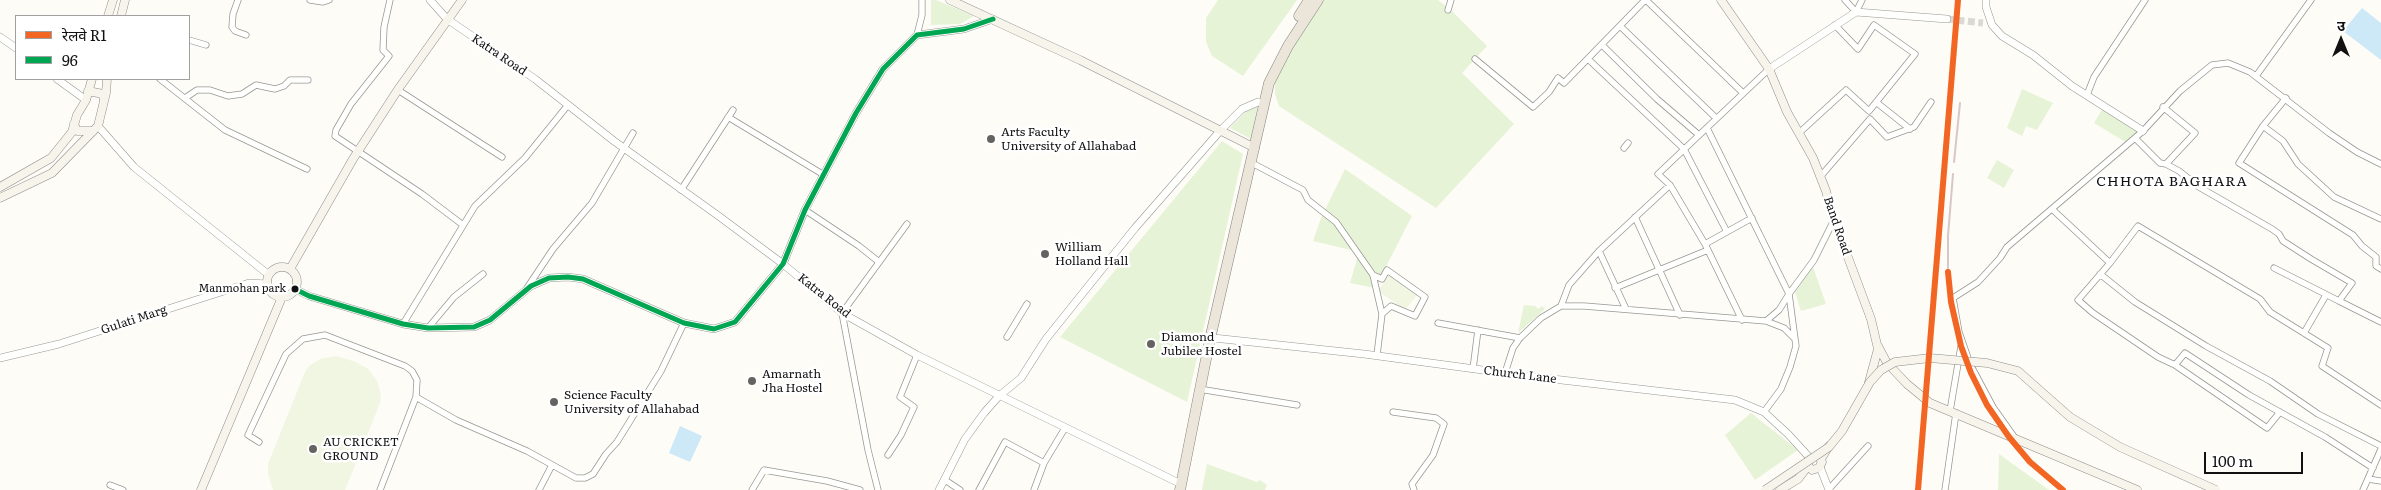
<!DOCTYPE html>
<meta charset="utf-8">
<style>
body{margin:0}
#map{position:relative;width:2381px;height:490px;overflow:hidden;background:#fdfcf7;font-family:Literata,"Noto Sans Devanagari",serif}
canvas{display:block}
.legend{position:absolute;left:15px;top:15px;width:175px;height:65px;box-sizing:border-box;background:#fff;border:1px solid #a0a0a0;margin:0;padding:6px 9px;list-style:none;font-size:15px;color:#111}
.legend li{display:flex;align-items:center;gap:10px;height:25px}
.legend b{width:25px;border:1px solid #a0a0a0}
.north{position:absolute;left:2316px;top:15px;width:50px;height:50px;-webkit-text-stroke:4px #fff;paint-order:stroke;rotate:0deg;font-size:14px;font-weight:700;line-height:20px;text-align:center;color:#111}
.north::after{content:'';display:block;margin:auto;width:18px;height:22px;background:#111;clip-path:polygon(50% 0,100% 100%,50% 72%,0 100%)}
.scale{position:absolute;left:2204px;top:452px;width:99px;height:22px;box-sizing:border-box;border:2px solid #111;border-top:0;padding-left:6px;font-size:15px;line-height:18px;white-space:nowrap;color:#111;-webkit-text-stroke:4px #fff;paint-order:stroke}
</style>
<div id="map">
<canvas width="2381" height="490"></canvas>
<ul class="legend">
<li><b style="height:6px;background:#f26522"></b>रेलवे R1</li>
<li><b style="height:6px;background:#00a651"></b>96</li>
</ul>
<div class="north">उ</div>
<div class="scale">100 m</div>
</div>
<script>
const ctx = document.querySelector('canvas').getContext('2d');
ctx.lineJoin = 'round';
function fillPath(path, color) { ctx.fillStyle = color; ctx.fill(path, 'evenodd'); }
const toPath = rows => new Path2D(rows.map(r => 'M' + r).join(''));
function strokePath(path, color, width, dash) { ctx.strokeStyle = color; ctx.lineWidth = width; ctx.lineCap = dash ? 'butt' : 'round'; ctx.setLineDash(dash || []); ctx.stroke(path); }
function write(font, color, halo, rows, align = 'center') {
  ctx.font = font + ' Literata,serif'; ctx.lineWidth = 5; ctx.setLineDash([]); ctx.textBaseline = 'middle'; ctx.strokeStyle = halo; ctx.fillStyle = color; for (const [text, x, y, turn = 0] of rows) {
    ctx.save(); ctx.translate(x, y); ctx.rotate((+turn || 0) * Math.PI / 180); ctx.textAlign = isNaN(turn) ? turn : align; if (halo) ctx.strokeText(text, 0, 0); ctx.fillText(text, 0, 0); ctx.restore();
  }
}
fillPath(toPath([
 [931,0,936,0,974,16,960,24,931,25],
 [1218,0,1297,0,1243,76,1212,56,1206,42,1206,18],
 [1317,0,1438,0,1451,10,1487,46,1462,73,1514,124,1436,208,1279,106,1275,94,1275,75],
 [2022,89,2053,103,2037,130,2026,126,2022,136,2007,128],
 [1259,98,1251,139,1230,128],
 [2103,108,2140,130,2127,143,2094,123],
 [1222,141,1243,154,1187,402,1060,337],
 [1997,160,2014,170,2004,188,1987,178],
 [1345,169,1412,216,1375,288,1350,283,1359,252,1313,241,1321,218],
 [1813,267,1826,304,1801,311,1795,292],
 [1524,305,1535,306,1538,309,1542,306,1545,309,1518,333],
 [1751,413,1798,450,1755,480,1725,435],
 [1999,454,2049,490,1998,490],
 [1207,464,1257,482,1260,480,1267,485,1265,490,1202,490]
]), '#e7f3d7');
fillPath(toPath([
 [1390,274,1418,294,1405,310,1378,291],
 [336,356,356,362,368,369,377,381,381,395,380,403,345,490,273,490,268,474,268,464,305,372,309,366,320,359]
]), '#f0f6e1');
fillPath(toPath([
 [2362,8,2381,23,2381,60,2343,31],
 [680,426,702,436,690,462,669,453]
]), '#cde8f7');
strokePath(toPath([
 [1947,19,1983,23]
]), '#dad9d4', 7, [7, 3.5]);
const minor = toPath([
 [238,0,233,14,232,27,235,31,246,35],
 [310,0,323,2,329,0],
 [390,0,384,27,383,50,389,56,351,104,336,130,335,136,422,194,463,225],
 [1646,0,1742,92],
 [1845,0,1856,12,1862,0],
 [1448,10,1451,0],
 [1620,26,1716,118],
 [917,35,922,15,922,0],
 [189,40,206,45],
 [1602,45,1657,99,1699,135],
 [1475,59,1533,107,1549,92,1558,78,1564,83,1645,0],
 [1588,59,1684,149,1727,232],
 [2256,76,2311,0],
 [160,79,225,130,307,169],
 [398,90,502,157],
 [2087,95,2094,77,2145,0],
 [185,98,197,90,210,90,228,96,242,94,256,85,275,89,284,86,290,80,308,80],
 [2286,98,2263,126,2283,141,2298,164,2334,197,2381,219],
 [1876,102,1910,129],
 [2163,107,2195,133,2166,164],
 [728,117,824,175],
 [2263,126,2239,163,2353,235,2362,246,2376,257,2376,266,2381,269],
 [1707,128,1789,294,1779,310,1766,321],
 [1799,133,1846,90,1869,111,1915,54,1874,25,1858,49,1835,25],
 [2135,138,2160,163,2166,164,2179,171,2199,187,2272,229,2279,234,2283,241,2311,259,2352,283,2339,301,2381,322],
 [1624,148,1628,143],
 [1252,163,1303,190,1308,200,1336,222,1373,275,1382,314,1377,355],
 [1820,177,1870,119,1887,137,1914,127,1931,102],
 [681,190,733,110],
 [2052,209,2110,263,2078,300,2093,313,2158,357,2175,365,2185,353,2249,395,2325,437,2373,468],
 [805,210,859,246,879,262],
 [1635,217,1680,315],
 [1705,244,1752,218],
 [1599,251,1626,309],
 [2110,263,2138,226,2260,299,2270,312,2328,348,2322,366,2381,405],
 [2274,268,2339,301],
 [2100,274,2135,302,2206,346,2270,381,2318,414,2381,446],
 [1373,275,1382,279,1387,270,1425,297,1415,316,1391,306,1382,314],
 [527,288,553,249,592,203,633,133],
 [1615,288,1708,250],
 [1561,306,1569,285,1599,251,1670,185],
 [1742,320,1705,244,1670,185,1658,174,1769,69],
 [1438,323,1520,338],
 [403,324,475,206,525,158,568,105],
 [428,328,454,297,483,274],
 [2304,333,2326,295],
 [1007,337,1027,304],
 [1795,339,1789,294,1814,260,1834,220],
 [2175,365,2267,428,2280,412],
 [1473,369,1478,330],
 [1505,373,1513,348,1520,338,1541,318,1561,306,1584,306,1766,321,1784,328,1795,339,1796,346,1790,367,1781,389,1764,412],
 [1199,389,1297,405],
 [1950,411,1961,346],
 [1393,412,1436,418,1444,424,1433,455,1412,484,1414,490],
 [2015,438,1993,407,1970,364,1959,332,1953,298,1978,282,2000,258,2007,247,2122,149,2143,131,2180,91,2212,65,2228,63,2250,72,2329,133,2357,152,2381,164],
 [259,442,248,435,286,354,303,339,325,335,405,366,412,371,417,380,416,397,456,420,527,451,576,478,585,478,593,474,606,454,617,442,661,371,684,323],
 [888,455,901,435,914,407,900,397,917,355],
 [2368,479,2381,481],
 [945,480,960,490],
 [110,485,123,490],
 [1829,489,1868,446],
 [380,490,416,397],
 [539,490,552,465],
 [752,490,764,470,827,481,860,490],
 [878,490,868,450,842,313,907,224],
 [979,490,1005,442,1044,463],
 [1034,490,1044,463,1065,428],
 [1945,490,1956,413],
 [2363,490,2381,449]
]);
const tertiary = toPath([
 [430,0,447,19,535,79,614,141,720,217,783,264,842,313,917,355,1181,484],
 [1986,0,1986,7,1992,25,2002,36,2033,55,2072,86,2143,131],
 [0,37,16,48],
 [1769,69,1856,12,1947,19],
 [57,79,86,100],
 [98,126,134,167,269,275],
 [295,289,309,296,403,324,428,328,474,327,490,320,531,286,549,278,568,277,583,279,684,323,714,329,735,322,783,264,805,210,856,113,883,69,917,35,964,29,993,19],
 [1204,337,1364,354,1527,376,1735,400,1764,412,1788,434,1809,457],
 [0,358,59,344,249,283,267,284],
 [1820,467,1829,490],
 [939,490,965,439,984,413,999,396,1021,378,1046,339,1135,228,1220,131,1242,109,1258,102]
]);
const secondary = toPath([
 [950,0,1080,60,1255,148],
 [1721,0,1769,69,1787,112,1813,158,1826,191,1834,220,1871,319,1878,349,1869,382],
 [108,16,113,0],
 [121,16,125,0],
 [88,91,103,94,104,101],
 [74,124,77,131,93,131],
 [0,187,51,158,72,132,77,115,86,100,92,79],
 [0,198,52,173,98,126,106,93,107,79],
 '267 282a15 15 0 1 1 30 0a15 15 0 1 1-30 0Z',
 [290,269,353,159,399,88,462,0],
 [1878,346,1887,363,1907,384,1930,403,2137,490],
 [1821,459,1829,446],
 [1808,466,1812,470,1819,468,1822,462,1819,457],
 [201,490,282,297],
 [1780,490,1798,479,1808,466,1809,458]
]);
const trunk = toPath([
 [1299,16,1309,0],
 [1180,490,1210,339,1269,83,1288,46,1318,0]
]);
strokePath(minor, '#979795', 7);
strokePath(tertiary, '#979795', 8);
strokePath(secondary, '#8e8d8b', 9);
strokePath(trunk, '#858482', 11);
strokePath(minor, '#fffffe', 5.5);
strokePath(tertiary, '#fffffe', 7);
strokePath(secondary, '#f6f4eb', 8);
strokePath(trunk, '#ece5da', 10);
strokePath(toPath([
 [1954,162,1960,103],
 [1953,174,1948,236,1948,278,1951,302,1961,346,1971,373,1987,405,2009,437,2030,462,2063,490],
 [1918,490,1958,0]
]), '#d9c6c7', 2);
const secondaryBridge = toPath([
 [1765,490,1829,447,1842,431,1870,382,1881,370,1895,362,1930,358,1987,363,2018,371,2070,417,2120,447,2216,490]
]);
strokePath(secondaryBridge, '#8e8d8b', 9, []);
strokePath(secondaryBridge, '#f6f4eb', 8);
strokePath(toPath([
 [295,289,309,296,403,324,428,328,474,327,490,320,531,286,549,278,568,277,583,279,684,323,714,329,735,322,783,264,805,210,856,113,883,69,917,35,964,29,993,19]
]), '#00a651', 5);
strokePath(toPath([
 [1948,272,1951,302,1961,346,1971,373,1987,405,2009,437,2030,462,2063,490],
 [1918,490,1958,0]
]), '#f26522', 6);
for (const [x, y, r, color] of [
 [991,139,5,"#646362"],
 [1045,254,5,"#646362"],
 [295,289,4.5,"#111"],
 [1151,344,5,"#646362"],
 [752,381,5,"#646362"],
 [554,402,5,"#646362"],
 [313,449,5,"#646362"]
]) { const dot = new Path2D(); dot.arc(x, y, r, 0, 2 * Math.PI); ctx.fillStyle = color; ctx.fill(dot); strokePath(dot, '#fff', 2); }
write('11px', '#111', '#fff', [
 ["Manmohan park",286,289]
], 'right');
write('12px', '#111', '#fff', [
 ["Katra Road",499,55,34],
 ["Band Road",1837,226,71],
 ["Katra Road",824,296,38],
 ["Gulati Marg",134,320,-18],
 ["Church Lane",1520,375,7]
]);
write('12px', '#111', '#fff', [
 ["Arts Faculty",1001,132],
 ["University of Allahabad",1001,146],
 ["William",1055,247],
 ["Holland Hall",1055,261],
 ["Diamond",1161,337],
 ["Jubilee Hostel",1161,351],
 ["Amarnath",762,374],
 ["Jha Hostel",762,388],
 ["Science Faculty",564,395],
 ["University of Allahabad",564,409],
 ["AU CRICKET",323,442],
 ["GROUND",323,456]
], 'left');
ctx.letterSpacing = '1px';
write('14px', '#111', '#fff', [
 ["CHHOTA BAGHARA",2172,182]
]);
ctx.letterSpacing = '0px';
</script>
